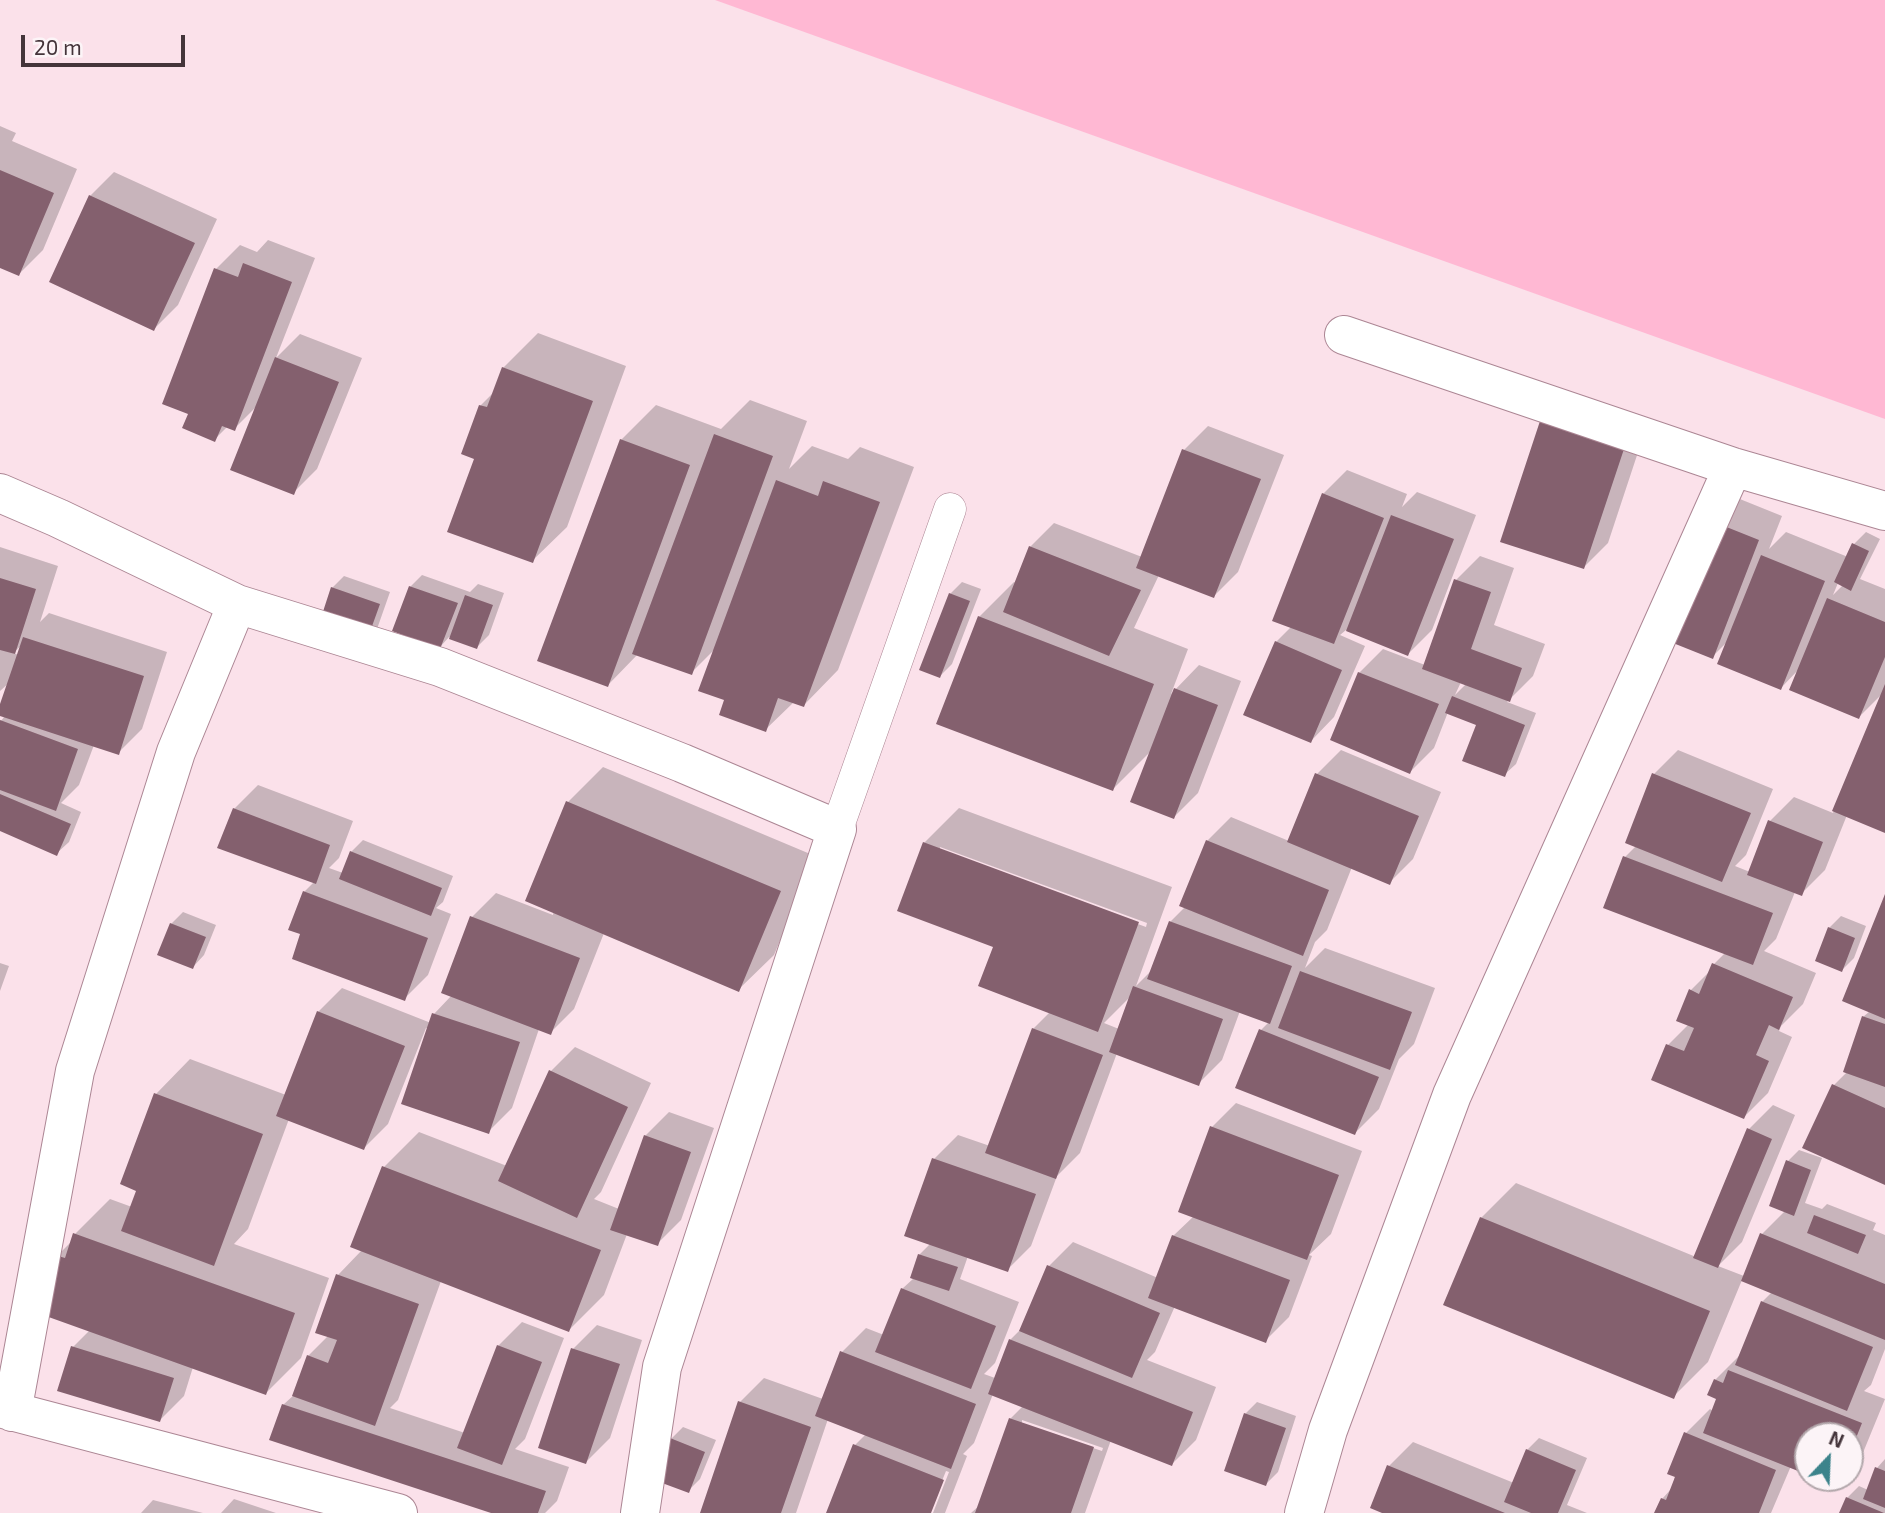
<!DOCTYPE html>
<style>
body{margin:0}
#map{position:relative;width:1885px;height:1513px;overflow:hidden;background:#fbe1ea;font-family:"Exo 2",sans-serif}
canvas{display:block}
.north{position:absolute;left:1794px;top:1422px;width:70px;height:70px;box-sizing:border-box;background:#fcf4f7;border:2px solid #b2a7ab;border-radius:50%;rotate:23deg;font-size:19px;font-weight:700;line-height:28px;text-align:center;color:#44343a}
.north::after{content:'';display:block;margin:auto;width:24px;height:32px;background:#3c838b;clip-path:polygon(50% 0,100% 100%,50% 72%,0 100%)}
.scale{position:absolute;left:21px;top:35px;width:164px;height:32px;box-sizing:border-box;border:4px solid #44343a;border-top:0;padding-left:9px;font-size:21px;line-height:24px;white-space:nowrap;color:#44343a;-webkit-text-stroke:5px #fcf4f7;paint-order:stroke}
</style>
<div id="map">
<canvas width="1885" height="1513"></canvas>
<div class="north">N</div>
<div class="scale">20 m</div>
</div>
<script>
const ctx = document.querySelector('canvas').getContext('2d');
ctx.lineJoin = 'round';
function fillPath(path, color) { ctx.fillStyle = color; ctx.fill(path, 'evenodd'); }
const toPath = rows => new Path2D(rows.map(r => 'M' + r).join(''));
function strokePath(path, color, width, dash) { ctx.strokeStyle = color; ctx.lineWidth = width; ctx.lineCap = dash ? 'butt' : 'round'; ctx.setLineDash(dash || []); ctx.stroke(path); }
fillPath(toPath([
 [715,0,1885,0,1885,419]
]), '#ffb8d3');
fillPath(toPath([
 [0,126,16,133,12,141,77,169,43,250,19,274,0,267],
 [114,172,217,219,178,305,154,329,90,196],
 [268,240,315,258,276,358,300,334,362,358,317,469,293,493,257,406,234,429,228,426,215,439,190,413,216,269,240,245,257,252],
 [538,333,626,366,567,527,532,561,476,458,480,406,494,392,503,368],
 [750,400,807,421,789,469,812,446,848,459,860,447,914,467,838,670,804,705,794,702,765,730,727,699,715,649,691,673,638,654,608,685,621,440,656,405,721,429],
 [1648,422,1608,543,1584,567,1503,541],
 [1208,426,1284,455,1238,572,1214,596,1159,575,1134,628,1188,649,1171,694,1199,665,1241,681,1198,793,1174,817,1152,750,1113,789,979,617,1014,582,1016,583,1030,547,1054,523,1142,557,1184,450],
 [1347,470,1407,494,1402,507,1417,492,1476,515,1432,630,1408,654,1346,630,1340,635,1365,646,1334,717,1311,741,1276,642,1292,626,1323,494],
 [1720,491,1782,516,1769,549,1786,532,1848,557,1854,544,1866,532,1880,539,1860,579,1885,589,1885,831,1847,815,1825,870,1801,894,1795,892,1776,939,1764,951,1816,973,1803,1004,1781,1026,1779,1031,1792,1037,1768,1093,1744,1117,1653,1079,1668,1045,1689,1024,1691,990,1711,970,1714,964,1725,953,1625,857,1636,846,1654,774,1678,750,1773,789,1746,855,1735,866,1750,872,1770,821,1794,797,1833,813,1883,693,1859,717,1799,669,1781,688,1727,642,1712,657],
 [1838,583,1843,585,1833,595],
 [0,547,58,566,40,622,49,613,167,652,142,729,118,753,94,745,79,785,61,803,81,812,69,842,57,853,0,829,0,722,5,716,0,714,0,709,10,682,0,691],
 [23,644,19,655,13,653],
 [1480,556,1514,568,1494,625,1545,644,1533,676,1507,702,1536,713,1516,764,1504,775,1478,724,1448,712,1434,748,1410,772,1359,673,1383,649,1425,665,1456,580],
 [1461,682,1466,684,1455,695],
 [422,575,470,592,478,584,504,593,489,635,477,647,449,637,440,647,410,587],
 [344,576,390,592,377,629,365,641,332,588],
 [962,582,981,589,952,664,940,676,921,669,950,594],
 [1341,750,1441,792,1413,859,1389,883,1352,867,1327,930,1315,942,1305,968,1325,948,1435,988,1414,1044,1399,1059,1379,1109,1355,1133,1261,1030,1269,1022,1240,1011,1222,1060,1198,1084,1117,1053,1080,1153,1057,1176,1031,1246,1007,1270,968,1256,960,1279,1019,1302,995,1363,984,1374,995,1378,1010,1340,1022,1328,1049,1266,1073,1242,1158,1278,1173,1236,1194,1216,1212,1127,1236,1103,1362,1151,1331,1234,1309,1255,1312,1256,1289,1317,1265,1341,1175,1306,1155,1352,1147,1360,1216,1387,1196,1440,1172,1464,1111,1440,1085,1513,971,1513,981,1504,1010,1419,1023,1406,993,1394,974,1443,963,1454,967,1456,945,1513,933,1513,949,1472,946,1471,929,1513,828,1513,855,1445,866,1434,828,1419,796,1513,701,1513,740,1402,764,1378,823,1399,842,1352,866,1328,884,1335,902,1289,914,1278,919,1255,931,1243,934,1159,958,1135,990,1146,1033,1029,1050,1012,995,945,924,843,959,808,1172,887,1136,986,1153,969,1170,922,1185,907,1207,841,1231,817,1289,841,1317,774],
 [940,847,1147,923,1146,927,940,851],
 [1131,996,1119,1029,1104,1023],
 [1022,1420,1103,1448,1102,1451,1022,1424],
 [603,767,815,856,774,955,739,989,604,933,574,1009,550,1033,539,1029,512,1108,488,1132,429,1029,426,1028,388,1124,364,1148,289,1119,248,1229,234,1244,329,1278,301,1358,266,1393,193,1367,184,1396,160,1420,73,1347,90,1330,57,1256,73,1240,75,1234,110,1199,132,1207,139,1190,156,1094,190,1059,286,1095,318,1012,342,988,431,1023,434,1014,452,995,472,917,496,893,553,915,568,802],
 [258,785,353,821,339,858,329,868,343,873,351,852,363,840,453,876,443,902,436,908,451,914,428,975,404,999,303,933,304,892,314,882,234,809],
 [1885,898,1885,1184,1805,1147,1834,1085,1847,1072,1863,1017,1870,1011],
 [183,912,216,925,204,955,193,967,171,924],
 [1841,916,1866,926,1854,958,1842,970,1829,928],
 [0,963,9,966,0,991],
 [575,1047,651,1083,601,1192,594,1199,619,1209,645,1136,669,1112,714,1128,681,1220,657,1244,627,1234,604,1295,569,1330,441,1281,398,1400,390,1408,465,1433,498,1346,522,1322,564,1338,525,1439,515,1449,569,1467,557,1501,545,1513,497,1513,283,1405,295,1394,308,1356,329,1335,338,1275,362,1250,353,1246,384,1167,419,1132,507,1166,551,1071],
 [1773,1105,1795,1115,1742,1242,1718,1266,1744,1276,1762,1234,1785,1211,1788,1161,1799,1150,1822,1158,1805,1203,1822,1209,1827,1204,1876,1223,1873,1230,1885,1235,1885,1349,1871,1385,1864,1391,1885,1399,1860,1460,1850,1470,1850,1436,1808,1436,1808,1473,1791,1466,1771,1513,1656,1513,1662,1499,1672,1488,1686,1433,1710,1409,1713,1411,1718,1398,1715,1380,1739,1356,1762,1302,1772,1292,1742,1280,1708,1362,1673,1397,1481,1218,1516,1183,1696,1257,1749,1129],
 [597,1325,642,1340,610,1438,586,1462,573,1349],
 [1257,1402,1296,1416,1278,1472,1266,1484,1245,1414],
 [683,1427,716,1440,700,1479,688,1491,671,1439],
 [1539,1438,1587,1458,1567,1505,1587,1513,1387,1513,1389,1466,1413,1442,1514,1483,1527,1450],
 [1885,1459,1885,1513,1841,1513,1847,1498,1859,1486,1868,1490,1877,1468],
 [1822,1478,1842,1478,1836,1484],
 [234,1499,276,1513,221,1513],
 [153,1500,203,1513,141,1513]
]), '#0003');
fillPath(toPath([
 [0,170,54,193,19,276,0,268],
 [89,195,195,243,154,331,49,282],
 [243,263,292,282,235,431,222,426,215,442,182,428,188,414,162,404,214,268,238,277],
 [275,357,339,382,294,495,230,470],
 [502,367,593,401,533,563,447,532,474,459,461,454,479,405,487,407],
 [1541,418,1625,446,1584,569,1500,542],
 [714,434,773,456,692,675,632,654],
 [620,439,690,465,608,687,537,661],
 [1182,449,1261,479,1214,598,1136,568],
 [776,480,818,496,823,481,880,502,804,707,778,698,766,732,719,715,724,700,698,691],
 [1322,493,1384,518,1334,644,1272,621],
 [1694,514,1759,540,1713,659,1648,633],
 [1391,515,1454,539,1408,656,1346,631],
 [1852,543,1869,551,1851,591,1834,582],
 [1029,546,1141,590,1109,656,1003,612],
 [1761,555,1825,581,1781,690,1717,664],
 [0,578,36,589,15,654,0,650],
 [1454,579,1491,592,1471,649,1522,668,1510,702,1422,669],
 [409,586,458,603,440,649,392,631],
 [331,587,380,604,366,643,318,627],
 [949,593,970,601,940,678,919,670],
 [465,595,493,605,477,649,449,639],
 [1827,598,1885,622,1885,657,1859,719,1789,690],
 [978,616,1154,684,1113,791,936,724],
 [23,637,144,676,119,755,0,716,0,704],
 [1275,641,1342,670,1311,743,1243,715],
 [1358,672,1439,704,1410,774,1330,740],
 [1885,684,1885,833,1832,811],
 [1174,688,1218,705,1174,819,1130,802],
 [1452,696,1525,725,1505,777,1462,761,1476,725,1445,713],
 [0,720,78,749,56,811,0,790],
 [1315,773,1419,816,1390,885,1287,842],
 [1652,773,1751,813,1722,882,1625,843],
 [0,794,71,824,57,856,0,831],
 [566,801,781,891,739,992,525,901],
 [233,808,330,845,316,884,217,848],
 [1768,820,1823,842,1802,896,1747,875],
 [1206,840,1329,890,1303,956,1179,906],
 [923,842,1139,922,1098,1032,978,986,993,947,897,911],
 [350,851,442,888,431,916,339,879],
 [1623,856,1773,913,1753,965,1603,908],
 [303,891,428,938,405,1001,292,959,300,934,288,930],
 [1885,894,1885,1019,1842,1001],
 [470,916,580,958,551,1035,441,993],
 [1169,921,1292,966,1270,1024,1147,979],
 [170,923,206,937,193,969,157,955],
 [1828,927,1855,938,1842,972,1815,961],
 [1712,963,1793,997,1779,1030,1769,1025,1756,1055,1769,1061,1744,1119,1651,1080,1666,1044,1684,1051,1694,1028,1676,1021,1689,989,1699,994],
 [1300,971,1412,1012,1390,1070,1278,1028],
 [1133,986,1223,1019,1199,1086,1109,1052],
 [317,1011,405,1046,364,1150,276,1116],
 [432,1013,520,1042,489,1134,401,1104],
 [1862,1016,1885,1024,1885,1087,1843,1072],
 [1032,1028,1103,1055,1056,1179,985,1153],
 [1259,1029,1379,1077,1355,1135,1235,1088],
 [549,1070,628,1107,577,1218,498,1181],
 [1832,1084,1885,1108,1885,1185,1802,1148],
 [154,1093,263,1134,214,1266,121,1231,136,1191,120,1184],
 [1210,1126,1339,1175,1307,1260,1178,1212],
 [1747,1128,1772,1139,1718,1268,1693,1258],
 [644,1135,691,1152,658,1246,610,1230],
 [932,1158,1036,1194,1008,1272,904,1236],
 [1786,1160,1811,1170,1794,1216,1769,1206],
 [382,1166,601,1250,569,1332,350,1247],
 [1814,1215,1866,1235,1858,1254,1807,1233],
 [1480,1217,1710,1311,1674,1399,1443,1305],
 [73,1233,295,1313,266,1395,43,1315,55,1255,65,1258],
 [1760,1233,1885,1284,1885,1340,1741,1281],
 [1172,1235,1290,1280,1266,1343,1148,1298],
 [918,1254,958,1267,949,1291,910,1278],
 [1047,1265,1160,1313,1132,1378,1019,1331],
 [336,1274,419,1304,375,1426,292,1396,307,1355,328,1363,337,1340,315,1333],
 [901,1288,996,1326,971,1389,875,1352],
 [1761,1301,1873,1347,1847,1411,1735,1365],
 [1009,1339,1193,1412,1172,1466,988,1394],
 [497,1345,542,1362,502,1465,457,1448],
 [71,1346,174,1378,160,1422,57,1391],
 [571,1348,620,1364,586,1464,538,1448],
 [840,1351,976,1404,951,1469,815,1416],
 [1728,1370,1862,1423,1850,1453,1850,1436,1808,1436,1808,1475,1703,1433,1716,1399,1707,1395,1714,1379,1723,1383],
 [738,1401,811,1427,781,1513,700,1513],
 [282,1404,546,1491,538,1513,491,1513,269,1440],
 [1244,1413,1286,1428,1266,1486,1224,1471],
 [1009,1418,1094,1447,1071,1513,975,1513],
 [1684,1432,1776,1470,1759,1513,1654,1513,1661,1498,1666,1500,1675,1477,1667,1474],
 [670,1438,705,1452,689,1493,654,1480],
 [853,1444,944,1480,931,1513,826,1513],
 [1526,1449,1576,1470,1558,1513,1531,1513,1504,1502],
 [1387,1465,1505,1513,1382,1513,1370,1508],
 [1875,1467,1885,1471,1885,1508,1863,1499],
 [1846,1497,1884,1513,1839,1513]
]), '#84606e');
const service = toPath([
 [837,829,950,509]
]);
const minor = toPath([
 [1344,335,1733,467,1885,511],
 [0,493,58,518,237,604,440,667,682,763,837,829,662,1367,640,1513],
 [0,1408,398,1513],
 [12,1412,75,1071,176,752,237,604],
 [1304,1513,1328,1430,1452,1095,1733,467]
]);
strokePath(service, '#ac8694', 33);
strokePath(minor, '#ac8694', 40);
strokePath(service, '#fff', 32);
strokePath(minor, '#fff', 38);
</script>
